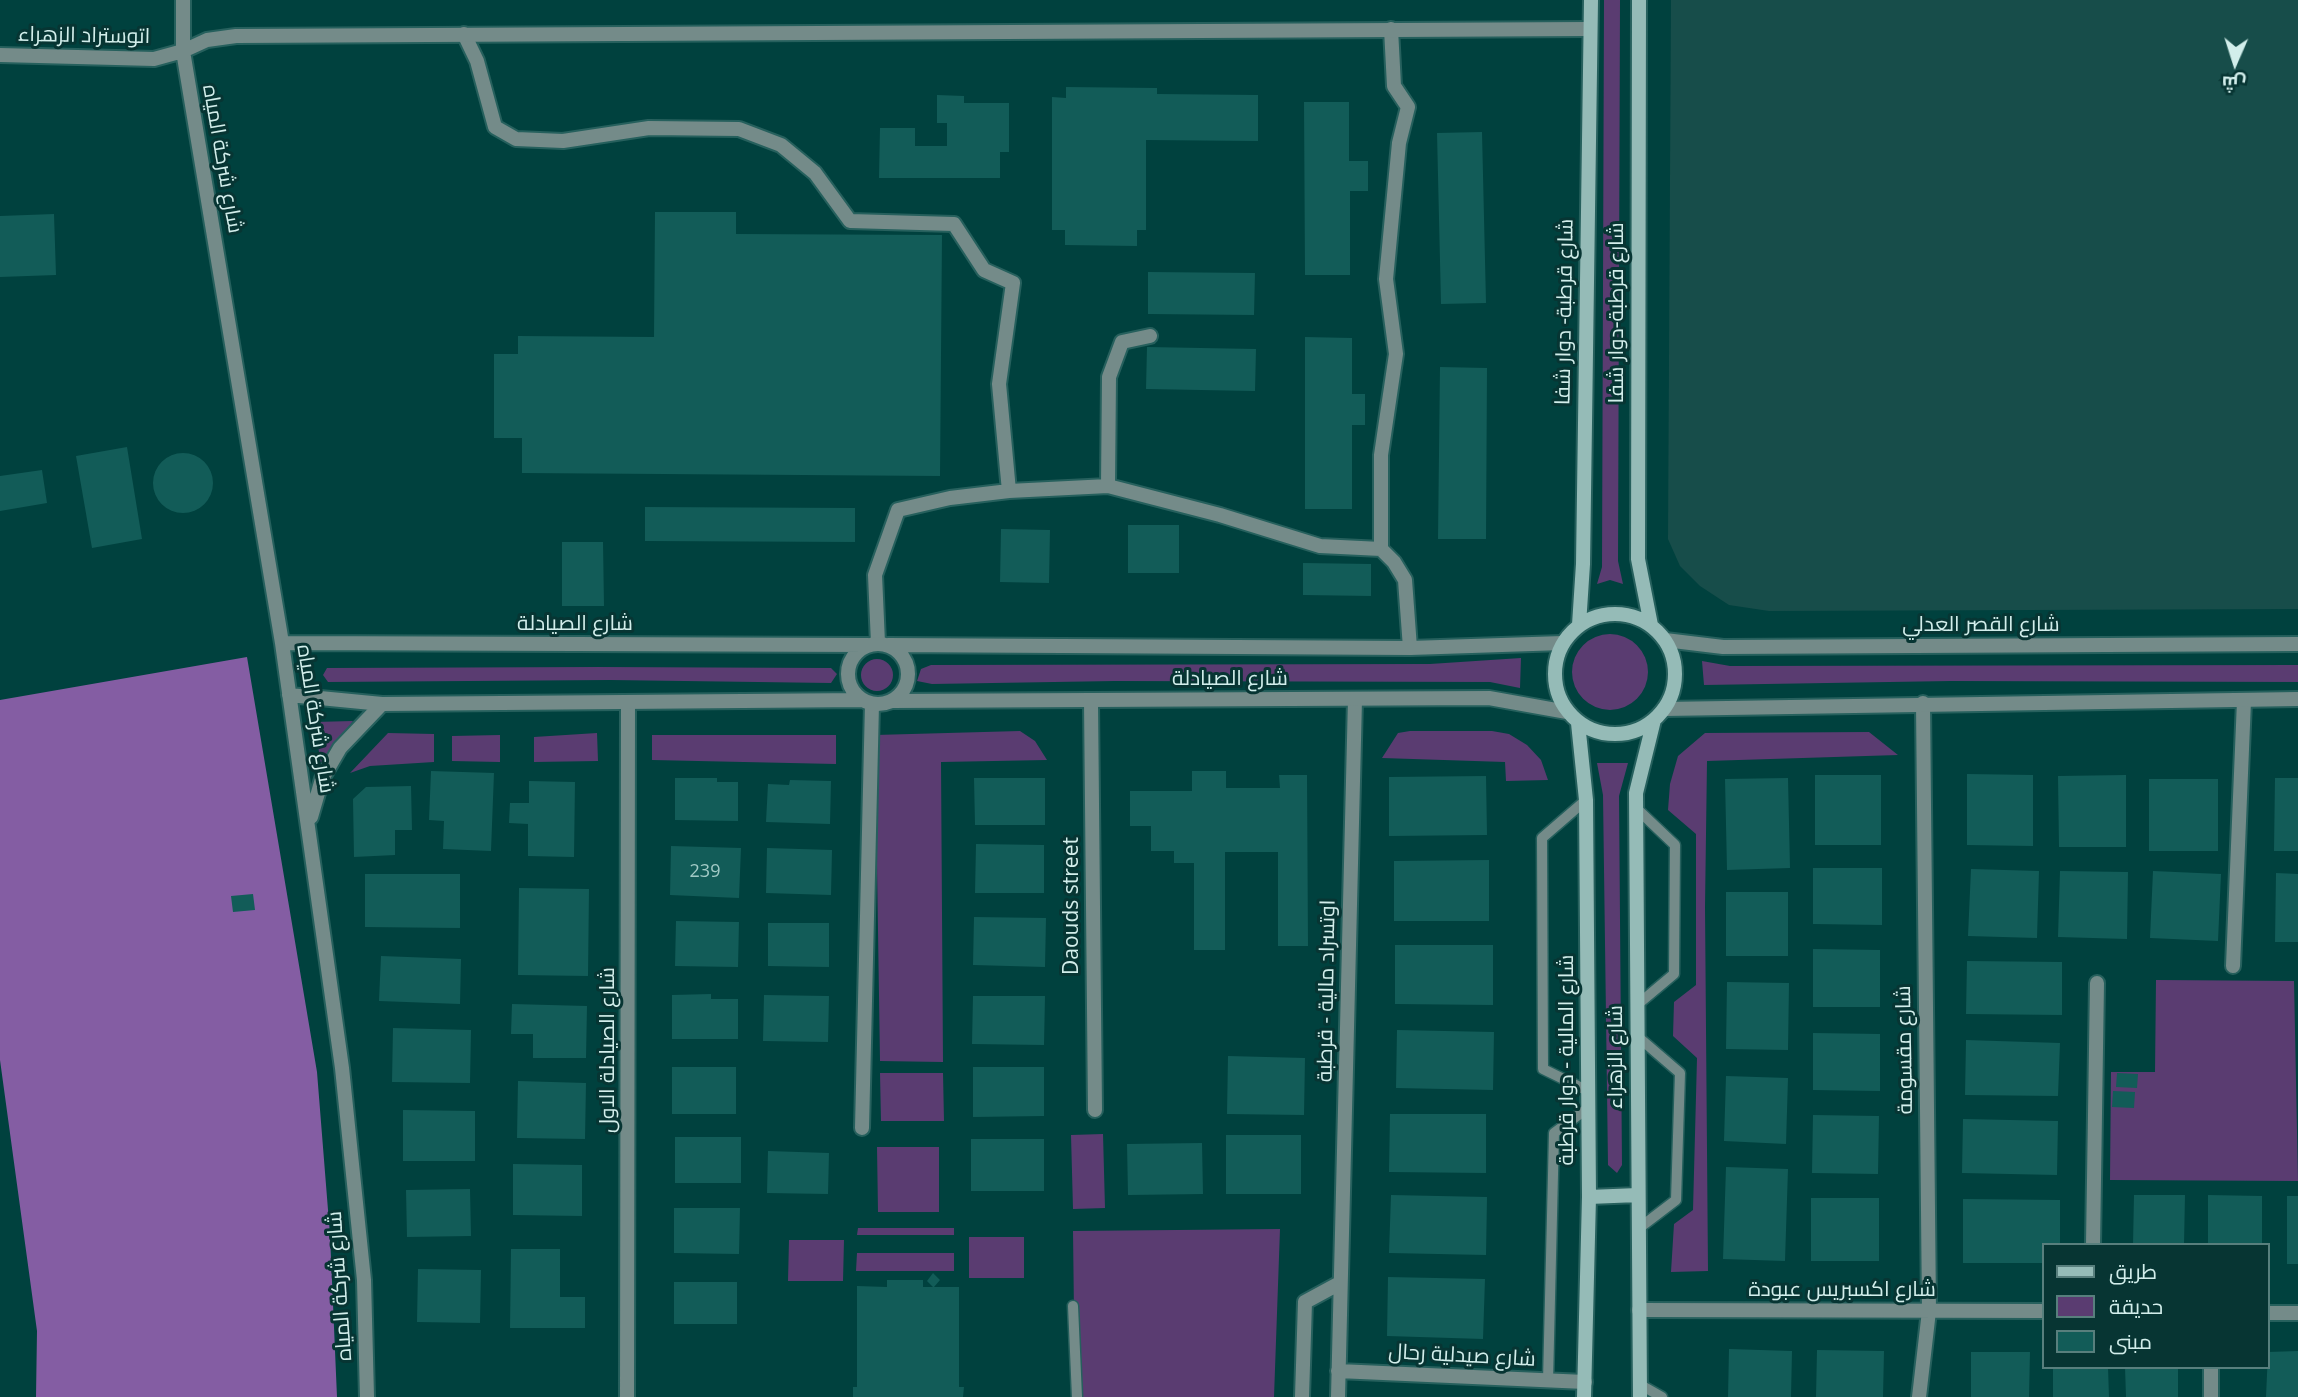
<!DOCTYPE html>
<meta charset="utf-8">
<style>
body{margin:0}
#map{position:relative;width:2298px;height:1397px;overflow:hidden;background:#00413e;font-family:"Open Sans",Cairo,sans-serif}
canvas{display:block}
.legend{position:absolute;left:2042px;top:1243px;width:228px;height:126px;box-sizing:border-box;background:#073533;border:2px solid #587f7d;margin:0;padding:9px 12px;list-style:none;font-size:21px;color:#d2eeeb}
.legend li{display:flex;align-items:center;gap:14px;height:35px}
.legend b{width:35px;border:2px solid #587f7d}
.north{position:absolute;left:2200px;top:28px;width:70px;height:70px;-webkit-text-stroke:5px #073533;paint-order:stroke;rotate:183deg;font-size:19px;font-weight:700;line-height:28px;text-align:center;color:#d2eeeb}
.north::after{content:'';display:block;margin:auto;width:24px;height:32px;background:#d2eeeb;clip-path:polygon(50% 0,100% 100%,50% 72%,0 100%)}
</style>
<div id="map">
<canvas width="2298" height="1397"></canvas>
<ul class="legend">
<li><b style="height:9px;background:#95bbb7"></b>طريق</li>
<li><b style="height:19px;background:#5a3c71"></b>حديقة</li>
<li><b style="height:19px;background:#125c58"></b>مبنى</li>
</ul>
<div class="north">ش</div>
</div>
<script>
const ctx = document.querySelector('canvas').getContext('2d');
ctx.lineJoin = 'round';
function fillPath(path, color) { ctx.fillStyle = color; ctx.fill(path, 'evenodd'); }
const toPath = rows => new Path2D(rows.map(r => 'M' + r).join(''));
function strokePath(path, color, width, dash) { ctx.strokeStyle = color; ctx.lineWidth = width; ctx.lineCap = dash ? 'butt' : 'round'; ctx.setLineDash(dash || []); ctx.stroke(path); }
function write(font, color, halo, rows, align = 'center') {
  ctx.font = font + ' "Open Sans",Cairo,sans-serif'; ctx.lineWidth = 6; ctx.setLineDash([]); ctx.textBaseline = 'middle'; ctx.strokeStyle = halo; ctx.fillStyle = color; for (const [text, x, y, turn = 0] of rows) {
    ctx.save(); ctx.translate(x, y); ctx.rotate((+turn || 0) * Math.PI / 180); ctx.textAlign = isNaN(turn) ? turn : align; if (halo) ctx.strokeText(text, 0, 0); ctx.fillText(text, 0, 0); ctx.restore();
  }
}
fillPath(toPath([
 [1671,0,2298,0,2298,609,1769,611,1729,605,1700,586,1680,566,1668,539]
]), '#174d4a');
fillPath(toPath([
 [1604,0,1620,0,1618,561,1623,584,1610,580,1597,584,1602,567],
 '1572 672a38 38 0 1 1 76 0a38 38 0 1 1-76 0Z',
 [1521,658,1520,688,1490,682,1115,681,932,684,917,681,921,669,931,665,1430,664],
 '861 675a16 16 0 1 1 32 0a16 16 0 1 1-32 0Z',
 [1702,661,1730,666,2298,665,2298,682,1951,681,1704,685],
 [598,667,831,668,837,674,831,683,610,680,328,682,323,675,327,668],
 [353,721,321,764,314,722],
 [1020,731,1035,741,1047,760,941,762,943,1062,880,1061,875,735],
 [1410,731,1492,731,1509,734,1527,745,1541,760,1548,780,1506,781,1505,762,1382,758,1398,733],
 [1869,732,1898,755,1707,761,1705,907,1708,1271,1671,1272,1674,1224,1693,1210,1697,1058,1673,1036,1674,1002,1696,985,1696,834,1668,810,1670,784,1678,756,1705,733],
 [388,733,434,734,434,762,370,766,350,773],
 [597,733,598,761,534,762,534,737],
 [500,735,500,762,452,761,452,736],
 [652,735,836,735,836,764,652,760],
 [1597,763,1628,763,1619,796,1622,1165,1617,1173,1608,1165,1603,795],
 [2156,980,2294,981,2298,1181,2110,1180,2111,1072,2155,1072],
 [880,1073,943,1073,944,1121,881,1121],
 [1103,1134,1105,1208,1073,1209,1071,1135],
 [877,1147,939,1147,939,1212,878,1212],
 [858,1228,954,1228,954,1235,857,1235],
 [1280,1229,1274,1397,1075,1397,1073,1231],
 [969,1237,1024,1237,1024,1278,969,1278],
 [789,1240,844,1240,843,1281,788,1281],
 [857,1253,954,1253,954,1271,856,1271]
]), '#5a3c71');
fillPath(toPath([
 [247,657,317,1072,330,1235,337,1397,36,1397,37,1331,0,1060,0,700]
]), '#845da3');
fillPath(toPath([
 [1066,87,1157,88,1157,94,1258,95,1258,141,1146,140,1146,230,1137,230,1137,246,1065,245,1065,230,1052,230,1052,97,1066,98],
 [937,95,964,96,964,103,1009,103,1009,152,1000,152,1000,178,879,178,880,128,915,128,915,146,947,146,947,123,937,123],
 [1304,102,1349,102,1349,161,1368,161,1368,191,1350,191,1350,275,1305,275],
 [1482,132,1486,303,1441,304,1437,133],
 [655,212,736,212,736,234,942,235,940,476,522,473,522,438,494,438,494,354,518,354,518,336,654,337],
 [54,214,56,275,0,277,0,216],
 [1148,272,1255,273,1254,315,1148,314],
 [1305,337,1352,338,1352,394,1365,394,1365,425,1352,425,1352,509,1305,509],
 [1147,347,1256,349,1255,391,1146,389],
 [1440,367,1487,368,1486,539,1438,539],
 [127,447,142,539,92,548,76,456],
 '153 483a30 30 0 1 1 60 0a30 30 0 1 1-60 0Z',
 [42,470,47,503,0,511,0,476],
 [645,507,855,508,855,542,645,541],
 [1128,525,1179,525,1179,573,1128,573],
 [1001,529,1050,530,1049,583,1000,582],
 [562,542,603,542,604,606,562,606],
 [1303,563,1371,564,1371,596,1303,595],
 [431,771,494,773,491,851,443,849,444,821,429,820],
 [1192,771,1226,771,1226,788,1280,788,1279,775,1307,775,1308,946,1278,946,1278,852,1225,852,1225,950,1194,950,1194,863,1174,863,1174,851,1151,851,1151,826,1130,826,1130,791,1192,791],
 [1967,774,2033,775,2033,846,1967,845],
 [1815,775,1881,775,1881,845,1815,845],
 [2126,775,2126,847,2059,847,2058,776],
 [1486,776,1487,835,1389,836,1389,777],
 [675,778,717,778,717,782,738,782,738,821,675,820],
 [974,778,1045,778,1045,825,975,825],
 [1788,778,1790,868,1727,870,1725,779],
 [2275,778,2298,778,2298,851,2274,851],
 [2149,779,2218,779,2218,851,2149,851],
 [790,780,831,781,830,824,766,822,768,784,789,785],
 [529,781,575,782,574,857,528,856,528,824,509,823,510,803,529,803],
 [411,786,412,830,395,830,395,855,354,857,353,799,366,787],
 [976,844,1044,845,1044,893,975,893],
 [671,846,741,848,739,898,670,895],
 [767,848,832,850,831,895,766,893],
 [1489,860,1489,921,1394,921,1394,861],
 [1813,868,1882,868,1882,925,1813,924],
 [1971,869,2039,871,2037,938,1968,936],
 [2060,871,2128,872,2127,939,2058,937],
 [2153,871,2221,874,2218,941,2150,938],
 [2276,873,2298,874,2298,942,2275,942],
 [365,874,460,874,460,928,365,927],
 [519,888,589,889,588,976,518,975],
 [1726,892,1788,892,1788,956,1726,956],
 [253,894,255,910,233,912,231,896],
 [974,917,1046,918,1045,967,973,965],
 [676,921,739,922,738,967,675,966],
 [768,923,829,923,829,967,768,966],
 [1395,945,1493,945,1493,1005,1395,1004],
 [1813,949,1880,950,1880,1007,1813,1007],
 [381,956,461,959,460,1004,379,1001],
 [1967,961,2062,962,2062,1015,1966,1014],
 [1727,982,1789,983,1788,1050,1726,1049],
 [711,994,711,999,738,999,738,1039,672,1039,672,995],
 [764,995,829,996,828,1042,763,1041],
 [973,996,1045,996,1044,1045,972,1044],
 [512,1004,587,1006,586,1058,533,1058,533,1034,511,1034],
 [393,1028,471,1030,470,1083,392,1082],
 [1397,1030,1494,1032,1493,1090,1396,1088],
 [1813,1033,1880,1034,1880,1091,1813,1090],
 [1966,1040,2060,1043,2058,1096,1965,1095],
 [1228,1056,1305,1058,1304,1115,1227,1114],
 [672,1067,736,1067,736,1114,672,1114],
 [973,1067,1044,1067,1044,1116,973,1117],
 [2117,1073,2138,1074,2137,1088,2116,1087],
 [1726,1076,1788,1078,1786,1144,1724,1141],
 [518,1081,586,1083,585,1139,517,1138],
 [2113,1091,2135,1092,2134,1108,2112,1107],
 [403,1110,475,1111,475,1161,403,1161],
 [1390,1114,1486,1114,1486,1173,1389,1172],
 [1813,1115,1879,1116,1878,1174,1812,1173],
 [1963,1119,2058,1121,2057,1175,1962,1173],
 [1226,1135,1301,1135,1301,1194,1226,1194],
 [675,1137,741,1137,741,1183,675,1183],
 [971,1139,1044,1139,1044,1191,971,1191],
 [1202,1143,1203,1194,1128,1195,1127,1144],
 [768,1151,829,1153,828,1194,767,1193],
 [513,1164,582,1165,582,1216,513,1215],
 [1726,1167,1788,1169,1785,1261,1723,1259],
 [470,1189,471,1236,407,1237,406,1190],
 [1391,1195,1487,1197,1486,1255,1389,1253],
 [2134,1195,2185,1195,2184,1245,2133,1245],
 [2208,1195,2262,1196,2262,1245,2208,1245],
 [2287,1196,2298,1196,2298,1264,2287,1264],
 [1811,1198,1879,1198,1879,1261,1811,1261],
 [1963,1199,2060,1200,2060,1245,2044,1245,2044,1263,1963,1263],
 [674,1208,740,1208,739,1254,674,1253],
 [511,1249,560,1249,560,1297,585,1297,585,1328,510,1328],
 [418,1269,481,1270,480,1323,417,1322],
 [933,1273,940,1280,934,1287,959,1287,959,1387,964,1387,963,1397,853,1397,853,1387,857,1387,857,1286,887,1287,887,1280,923,1280,923,1287,933,1287,927,1281],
 [1388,1277,1485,1279,1483,1339,1387,1336],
 [674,1282,737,1282,737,1324,674,1324],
 [1729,1349,1792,1351,1791,1397,1728,1397],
 [1817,1350,1884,1351,1883,1397,1816,1397],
 [2298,1351,2298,1397,2266,1397,2268,1352],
 [1971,1352,2030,1352,2029,1397,1971,1397],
 [2053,1367,2108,1367,2109,1397,2053,1397],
 [2125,1367,2178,1367,2178,1397,2126,1397]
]), '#125c58');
const service = toPath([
 [1586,800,1542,838,1543,1069,1588,1091],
 [1636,808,1675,845,1674,974,1637,1005],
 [1637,1036,1680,1073,1676,1200,1638,1229],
 [1073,1306,1077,1397],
 [1548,1381,1554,1133,1588,1108],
 [1639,1384,1662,1397]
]);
const minor = toPath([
 [464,34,477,61,495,127,516,139,563,141,649,128,739,129,781,145,815,173,850,221,954,224,984,270,1013,283,999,384,1009,491,1108,486,1220,515,1320,546,1381,549,1394,562,1405,580,1410,648],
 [1108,486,1109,377,1122,342,1150,336],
 [1381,549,1381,455,1396,354,1386,279,1399,143,1408,107,1394,86,1391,29],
 [878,643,875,575,898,510,950,498,1009,491],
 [1091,701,1095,1110],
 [2233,966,2244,701],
 [862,1128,872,704],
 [2093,1245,2097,983],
 [1639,1310,2044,1311],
 [2268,1313,2298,1313],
 [1338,1371,1585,1382],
 [627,1397,628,702],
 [1302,1397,1305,1302,1340,1283],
 [1338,1397,1355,699],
 [1919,1397,1929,1311,1923,703],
 [2211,1397,2211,1367]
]);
const tertiary = toPath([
 [183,0,183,51,282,643,342,1068,364,1280,367,1397],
 [0,55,154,59,183,51,207,40,236,36,1590,29],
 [1665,640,1723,647,2298,644],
 [282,643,868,645],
 '848 674a30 30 0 1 1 60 0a30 30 0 1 1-60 0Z',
 [888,645,1410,648,1563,643],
 [289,695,382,704],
 [892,701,1489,698,1567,712],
 [1664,709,2298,699],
 [311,817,322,779,340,748,382,704,863,700]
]);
const secondary = toPath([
 [1639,0,1638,559,1651,625],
 '1555 674a60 60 0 1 1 120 0a60 60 0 1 1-120 0Z',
 [1579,625,1583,564,1591,0],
 [1578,723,1586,800,1589,1197,1584,1397],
 [1589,1197,1638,1195],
 [1640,1397,1636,793,1654,720]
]);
strokePath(service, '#26605d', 13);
strokePath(minor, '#26605d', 18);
strokePath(tertiary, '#26605d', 18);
strokePath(secondary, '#26605d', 18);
strokePath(service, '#748b89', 10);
strokePath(minor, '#748b89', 14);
strokePath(tertiary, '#748b89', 14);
strokePath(secondary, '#95bbb7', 14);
write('18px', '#a2cac6', null, [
 ["239",705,872]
]);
write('21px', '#d2eeeb', '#073533', [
 ["اتوستراد الزهراء",84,36,1],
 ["شارع شركة المياه",222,159,80],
 ["شارع قرطبة- دوار شفا",1565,312,-89],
 ["شارع قرطبة-دوار شفا",1617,313,-90],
 ["شارع الصيادلة",575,624],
 ["شارع القصر العدلي",1981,625],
 ["شارع الصيادلة",1230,679],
 ["شارع شركة المياه",315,719,81],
 ["Daouds street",1072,906,-90],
 ["اوتسراد مالية - قرطبة",1327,991,-89],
 ["شارع الصيادلة الاول",608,1050,-90],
 ["شارع مقسومة",1905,1050,-91],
 ["شارع الزهراء",1616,1057,-90],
 ["شارع المالية - دوار قرطبة",1567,1060,-90],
 ["شارع شركة المياه",340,1286,-94],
 ["شارع اكسبريس عبودة",1842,1290],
 ["شارع صيدلية رحال",1462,1356,3]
]);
</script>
